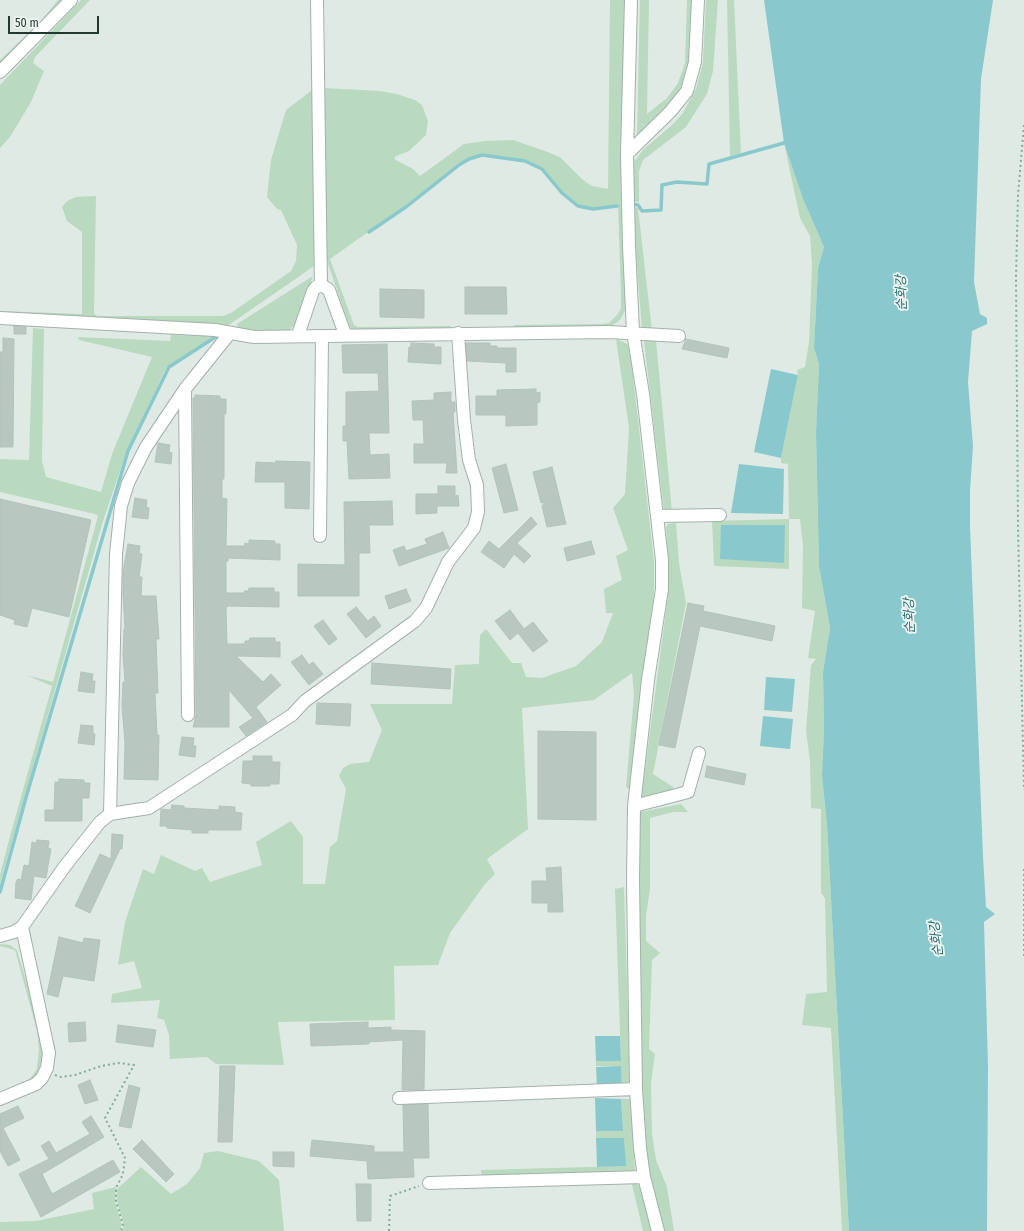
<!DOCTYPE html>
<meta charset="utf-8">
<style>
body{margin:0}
#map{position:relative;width:1024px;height:1231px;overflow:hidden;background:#e0eae4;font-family:"Fira Sans Condensed",sans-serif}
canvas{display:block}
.scale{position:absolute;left:8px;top:16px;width:91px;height:18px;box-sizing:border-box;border:2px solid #213931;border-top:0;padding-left:5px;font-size:12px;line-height:14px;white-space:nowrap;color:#213931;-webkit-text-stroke:3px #f0f7f3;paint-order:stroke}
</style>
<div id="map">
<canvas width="1024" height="1231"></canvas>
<div class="scale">50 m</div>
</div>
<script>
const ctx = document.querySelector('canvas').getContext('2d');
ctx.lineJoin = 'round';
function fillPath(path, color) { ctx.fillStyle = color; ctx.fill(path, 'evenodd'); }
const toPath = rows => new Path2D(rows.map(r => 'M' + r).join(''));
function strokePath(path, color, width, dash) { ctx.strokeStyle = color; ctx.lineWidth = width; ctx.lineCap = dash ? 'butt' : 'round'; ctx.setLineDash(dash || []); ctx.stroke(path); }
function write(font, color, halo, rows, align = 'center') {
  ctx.font = font + ' "Fira Sans Condensed","Noto Sans KR",sans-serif'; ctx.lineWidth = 3.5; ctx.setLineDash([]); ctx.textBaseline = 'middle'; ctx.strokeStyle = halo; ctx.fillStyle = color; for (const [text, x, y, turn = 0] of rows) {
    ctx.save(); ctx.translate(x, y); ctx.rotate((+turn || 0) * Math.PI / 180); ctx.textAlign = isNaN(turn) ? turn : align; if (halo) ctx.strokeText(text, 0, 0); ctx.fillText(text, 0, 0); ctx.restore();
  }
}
fillPath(toPath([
 [58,0,65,0,0,68,0,60,40,22],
 [81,0,90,0,35,57,33,63,44,71,31,102,10,137,0,148,0,85],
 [610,0,626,0,628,305,620,320,608,329,514,330,514,325,601,324,609,323,618,314,621,308,621,294,618,206,593,208,579,205,563,192,543,168,525,160,508,157,482,154,469,158,459,164,405,206,330,259,354,325,358,327,451,326,447,330,354,330,350,327,327,261,324,88,380,91,397,94,415,100,422,105,428,121,426,135,409,151,396,156,394,159,413,169,420,176,464,144,485,141,513,140,545,151,560,157,583,180,592,186,608,189],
 [640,0,649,0,647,114,667,98,678,83,685,63,687,0,694,0,689,74,679,96,637,136],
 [706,0,718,0,713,71,707,94,686,127,643,160,639,171,639,202,632,201,631,173,635,160,644,149,673,124,683,113,696,89,703,62],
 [727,0,734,0,741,153,730,156],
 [316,87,317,264,226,327,0,314,0,311,82,314,82,232,67,221,62,207,67,201,76,197,96,196,94,313,96,316,223,316,231,313,291,271,296,261,297,245,281,210,277,209,267,197,271,160,286,110],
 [784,143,803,199,824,247,818,268,814,348,819,364,816,432,819,566,830,628,823,672,824,729,822,775,827,825,849,1231,842,1231,831,1028,802,1025,806,994,827,992,825,898,821,893,821,809,811,808,810,761,806,731,811,665,816,659,808,658,815,611,802,608,803,547,800,519,789,519,789,569,714,566,712,521,789,519,788,464,781,463,781,458,798,375,797,370,805,367,809,342,812,264,810,236,800,218],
 [632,207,638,208,652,331,642,329],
 [313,276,296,324,289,330,258,334,238,328,237,324],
 [33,328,44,329,42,461,46,477,101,492,112,454,152,357,79,340,78,337,170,341,171,335,214,336,166,368,126,453,103,521,0,884,0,875,9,840,52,686,26,675,53,682,98,516,95,514,0,492,0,459,29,460],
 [616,339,626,343,630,349,654,561,654,595,629,789,626,787,634,695,632,673,594,700,522,708,528,829,487,859,495,874,485,884,450,933,438,965,394,966,395,1020,278,1022,284,1065,216,1064,207,1057,170,1059,169,1035,164,1020,157,1018,160,1000,111,1003,112,994,142,988,134,961,118,965,125,922,143,869,154,874,161,855,195,871,202,868,210,882,262,865,256,842,291,821,303,837,303,884,325,884,330,847,337,841,346,789,339,776,343,768,350,764,369,762,382,730,370,704,452,704,455,665,479,664,480,635,486,629,512,663,521,663,526,677,542,678,576,666,602,642,613,613,606,613,604,589,622,580,616,556,628,550,613,508,625,494,629,428],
 [656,340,672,512,664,511,644,341],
 [676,523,679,563,686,603,653,774,673,787,675,791,641,800,668,596,669,567,666,527,668,524],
 [681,804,688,812,673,812,650,818,650,889,646,916,646,941,660,953,652,960,649,1049,655,1054,651,1083,652,1134,656,1160,667,1187,674,1231,663,1231,647,1164,640,1089,638,829,640,812],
 [624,887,630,1080,626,1085,622,1086,621,1066,596,1066,596,1061,621,1061,615,889],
 [0,944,10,945,17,950,35,1011,44,1054,44,1063,37,1078,28,1081,37,1069,39,1050,37,1031,15,950,0,946],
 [621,1099,630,1099,635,1172,482,1178,481,1170,625,1166,624,1138,596,1138,596,1131,623,1131],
 [218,1151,259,1161,279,1180,284,1231,122,1231,124,1225,117,1201,117,1189,141,1167,171,1194,187,1184,200,1168,204,1153],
 [632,1184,637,1184,641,1189,651,1231,643,1231],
 [116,1187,115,1202,122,1225,120,1231,0,1231,0,1222,36,1221,94,1209,92,1193]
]), '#b9dabf');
fillPath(toPath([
 [764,0,993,0,981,79,974,282,980,314,987,318,987,324,972,331,968,382,973,446,970,491,970,526,983,856,986,907,995,914,984,922,988,1066,987,1231,849,1231,827,825,822,775,824,729,823,672,830,628,819,566,816,432,819,364,814,348,818,268,824,247,803,199,784,143],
 [771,369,798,375,781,458,754,452],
 [739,464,784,469,783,514,731,513],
 [721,525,785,525,784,563,720,559],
 [766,677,795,679,792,712,764,710],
 [763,716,793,719,790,749,760,746],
 [595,1036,620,1036,621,1061,596,1061],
 [621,1066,622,1086,597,1087,596,1067],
 [595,1098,621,1099,623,1131,596,1131],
 [596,1138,624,1138,626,1166,597,1167]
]), '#89c9cd');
strokePath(toPath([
 [632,204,638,205,642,211,661,210,662,185,677,182,707,184,709,164,784,143],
 [369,232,406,207,459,165,469,159,482,155,525,161,542,169,562,193,578,206,593,209,617,206],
 [0,892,27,794,128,451,169,367,217,336]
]), '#89c9cd', 3.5);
const building = toPath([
 [465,287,506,287,507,314,465,314,465,287],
 [380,289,424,290,424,318,380,317,380,289],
 [14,326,26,327,26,334,14,334,14,326],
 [3,338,14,339,13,447,0,447,0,352,3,352,3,338],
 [686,339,729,348,727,358,682,349,686,339],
 [411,343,434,344,434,347,441,347,441,364,408,362,409,347,411,347,411,343],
 [466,343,490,343,490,346,497,346,497,348,516,348,516,372,506,372,506,363,467,361,466,343],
 [387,344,389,433,369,433,370,455,389,454,390,478,349,479,347,441,343,441,343,426,346,426,346,392,379,391,378,373,343,373,342,345,387,344],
 [536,389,536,393,540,392,540,402,537,403,537,425,506,426,506,415,476,415,476,396,497,396,497,390,536,389],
 [451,392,451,402,455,402,455,412,453,412,457,473,446,473,447,463,414,463,414,444,424,444,423,420,413,420,412,401,434,400,434,393,451,392],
 [195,395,220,396,220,399,226,399,226,414,224,414,224,479,222,479,222,498,227,499,226,546,245,546,245,543,249,544,249,540,275,541,275,544,280,544,280,560,228,558,228,561,226,561,226,593,244,593,244,591,248,591,249,588,274,588,274,592,279,592,279,607,228,606,226,608,227,644,245,644,245,641,249,641,250,638,275,638,275,642,280,642,280,657,236,656,263,682,271,674,281,685,256,707,267,722,246,736,239,727,253,718,229,690,229,727,193,727,196,715,193,398,195,398,195,395],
 [158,443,170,445,169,452,172,453,171,464,155,462,158,443],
 [276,461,310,462,309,509,285,508,285,482,255,482,256,462,276,463,276,461],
 [506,464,518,510,504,513,492,468,506,464],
 [552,467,566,524,547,527,542,506,545,502,541,503,533,472,552,467],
 [438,486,455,486,455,496,458,495,459,506,437,506,437,513,416,514,416,494,438,494,438,486],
 [135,498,147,500,146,507,149,508,148,519,132,517,135,498],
 [0,499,91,520,69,617,32,608,27,627,14,624,15,620,0,615,0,499],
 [392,501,393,525,369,525,370,553,359,553,359,596,298,596,298,564,345,565,344,502,392,501],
 [531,517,537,524,517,543,531,556,524,563,514,554,504,568,481,552,489,541,499,549,531,517],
 [443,532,449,548,399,566,393,550,404,546,406,551,427,544,425,539,443,532],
 [591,541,595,554,567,561,564,548,591,541],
 [128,544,140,546,139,553,142,554,139,577,142,577,141,596,156,596,159,639,156,639,158,693,155,693,157,735,159,735,158,780,124,779,125,743,122,706,123,682,125,682,123,655,124,629,125,629,123,594,123,572,128,544],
 [406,589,411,601,389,609,385,596,406,589],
 [688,603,704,606,703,611,775,626,772,641,700,626,675,748,659,745,688,603],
 [356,607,368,621,374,616,381,626,366,638,347,614,356,607],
 [510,610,524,629,533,622,548,641,533,652,518,633,510,640,495,621,510,610],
 [323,620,337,639,329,645,314,626,323,620],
 [302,655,309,665,313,662,323,674,309,685,291,662,302,655],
 [372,663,451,669,450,689,371,684,372,663],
 [81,672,93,674,92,681,95,681,94,693,78,691,81,672],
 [317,703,351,704,350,726,316,724,317,703],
 [81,725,93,726,93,734,95,734,94,745,78,743,81,725],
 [538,731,596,732,596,820,538,819,538,731],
 [182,737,194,738,193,746,196,746,195,757,179,755,182,737],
 [253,756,272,756,272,762,280,762,279,784,270,784,270,786,251,786,251,784,242,783,243,761,253,761,253,756],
 [707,766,746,774,744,785,705,777,707,766],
 [59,779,84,780,84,783,90,783,89,798,82,798,82,821,45,821,45,810,54,810,55,782,59,782,59,779],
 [172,805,184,806,184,808,219,810,219,806,235,807,235,812,242,813,241,830,208,830,208,833,192,833,192,830,167,828,167,826,160,826,161,809,171,810,172,805],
 [112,834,123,835,122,849,120,849,90,913,75,906,100,854,111,859,112,834],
 [37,840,49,841,48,848,51,849,46,878,34,876,31,900,15,898,16,882,18,879,21,880,24,865,29,866,32,842,36,843,37,840],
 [561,867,563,912,548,912,548,903,532,903,532,881,547,881,546,868,561,867],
 [59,937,83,943,84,938,100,940,94,981,63,976,58,997,47,994,59,937],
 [85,1022,86,1041,69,1042,68,1023,85,1022],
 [368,1022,368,1028,391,1027,391,1030,425,1031,424,1090,402,1090,403,1040,369,1042,369,1044,311,1046,310,1024,368,1022],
 [118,1025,156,1030,153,1047,116,1042,118,1025],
 [220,1066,235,1066,232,1142,218,1142,220,1066],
 [90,1080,98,1100,85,1104,78,1085,90,1080],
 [129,1085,140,1088,131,1128,119,1126,129,1085],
 [428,1104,429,1158,413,1158,414,1177,368,1179,367,1161,310,1156,312,1140,374,1146,374,1152,404,1152,403,1105,428,1104],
 [18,1106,24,1118,3,1128,20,1160,8,1166,0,1151,0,1114,18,1106],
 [91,1116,104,1137,42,1174,52,1194,113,1160,120,1172,41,1217,19,1174,49,1159,41,1146,49,1141,56,1153,90,1134,82,1122,91,1116],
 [142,1140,174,1174,166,1182,133,1149,142,1140],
 [273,1152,294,1152,294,1167,273,1166,273,1152],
 [356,1184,371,1184,371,1221,357,1221,356,1184]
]);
fillPath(building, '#b8c7c0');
strokePath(building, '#b2c3bb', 1);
const minor = toPath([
 [317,0,321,286],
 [631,0,627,154,629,246,633,332,643,394,662,560,662,589,648,680,634,806,633,880,636,1089,640,1148,644,1177,658,1231],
 [0,72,71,0],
 [627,154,670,112,687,91,695,62,698,0],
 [0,318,215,330,254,337,609,332,679,336],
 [298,335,313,291,316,287,321,286,325,287,329,290,345,334],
 [185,389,188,715],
 [658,516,720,515],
 [320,536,322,336],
 [634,806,688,792,699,753],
 [110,814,116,554,121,506,128,483,146,447,185,389,230,333],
 [0,936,14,932,22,927,65,866,100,822,110,814,149,808,292,715,305,701,415,621,426,608,448,562,474,528,478,512,477,485,469,460,464,420,458,333],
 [399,1098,636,1089],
 [0,1099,36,1084,42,1078,47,1068,49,1053,22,927],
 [429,1183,644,1177]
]);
strokePath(minor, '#a3b1ab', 14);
strokePath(toPath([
 [1024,125,1018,195,1016,278,1018,528,1024,790],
 [1024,869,1024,959],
 [55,1075,61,1077,75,1075,101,1066,118,1063,134,1065,105,1118,125,1158,123,1174,116,1188,116,1201,123,1225,121,1231],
 [389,1231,390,1196,419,1186]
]), '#81ac9b', 2, [2, 3]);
strokePath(minor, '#fff', 12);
write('italic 13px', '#1f6b72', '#f0f7f3', [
 ["순화강",902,293,-92],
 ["순화강",910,616,-92],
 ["순화강",937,939,-97]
]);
</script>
